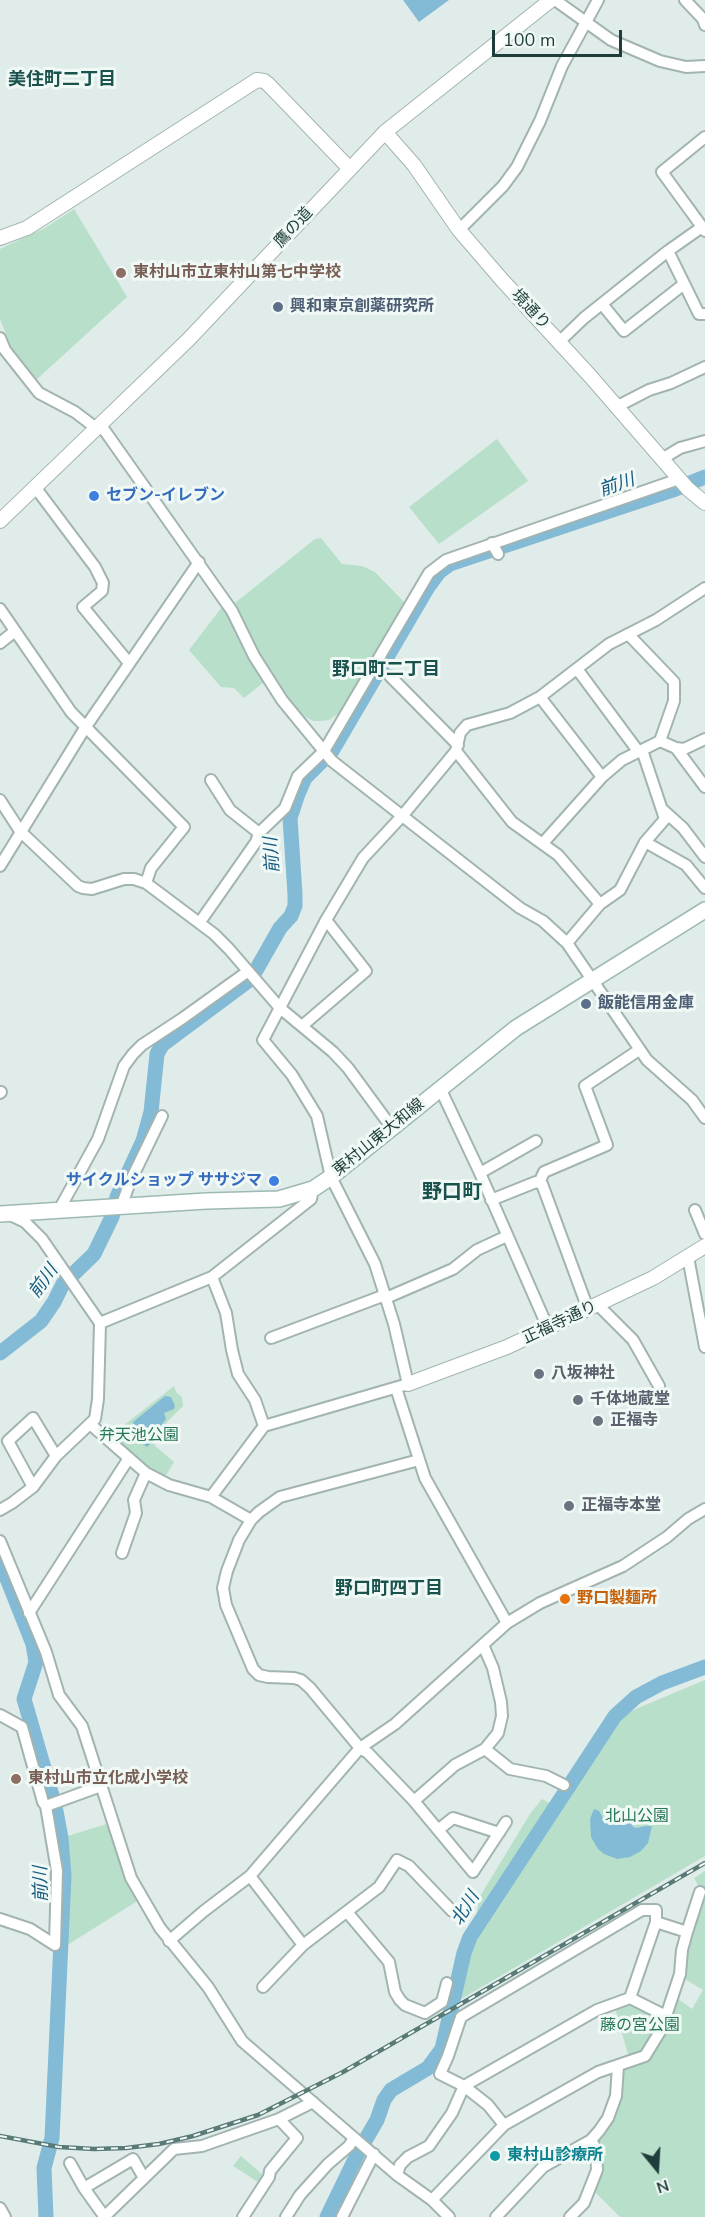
<!DOCTYPE html>
<meta charset="utf-8">
<style>
body{margin:0}
#map{position:relative;width:705px;height:2217px;overflow:hidden;background:#e0ece9;font-family:"Nunito Sans",sans-serif}
canvas{display:block}
.north{position:absolute;left:627px;top:2139px;width:60px;height:60px;-webkit-text-stroke:4px #f1f9f6;paint-order:stroke;rotate:162deg;font-size:16px;font-weight:700;line-height:24px;text-align:center;color:#1f3e3b}
.north::after{content:'';display:block;margin:auto;width:21px;height:27px;background:#1f3e3b;clip-path:polygon(50% 0,100% 100%,50% 72%,0 100%)}
.scale{position:absolute;left:492px;top:30px;width:130px;height:27px;box-sizing:border-box;border:3px solid #1f3e3b;border-top:0;padding-left:8px;font-size:18px;line-height:21px;white-space:nowrap;color:#1f3e3b;-webkit-text-stroke:4px #f1f9f6;paint-order:stroke}
</style>
<div id="map">
<canvas width="705" height="2217"></canvas>
<div class="north">N</div>
<div class="scale">100 m</div>
</div>
<script>
const ctx = document.querySelector('canvas').getContext('2d');
ctx.lineJoin = 'round';
function fillPath(path, color) { ctx.fillStyle = color; ctx.fill(path, 'evenodd'); }
const toPath = rows => new Path2D(rows.map(r => 'M' + r).join(''));
function strokePath(path, color, width, dash) { ctx.strokeStyle = color; ctx.lineWidth = width; ctx.lineCap = dash ? 'butt' : 'round'; ctx.setLineDash(dash || []); ctx.stroke(path); }
function write(font, color, halo, rows, align = 'center') {
  ctx.font = font + ' "Nunito Sans","Noto Sans JP",sans-serif'; ctx.lineWidth = 6; ctx.setLineDash([]); ctx.textBaseline = 'middle'; ctx.strokeStyle = halo; ctx.fillStyle = color; for (const [text, x, y, turn = 0] of rows) {
    ctx.save(); ctx.translate(x, y); ctx.rotate((+turn || 0) * Math.PI / 180); ctx.textAlign = isNaN(turn) ? turn : align; if (halo) ctx.strokeText(text, 0, 0); ctx.fillText(text, 0, 0); ctx.restore();
  }
}
fillPath(toPath([
 [74,209,127,297,35,381,14,354,0,319,0,249,45,228],
 [497,439,528,481,439,544,409,507],
 [321,538,342,564,362,566,375,572,404,602,341,712,329,720,321,721,313,721,301,714,255,653,235,603,315,539],
 [222,607,233,620,265,681,244,698,234,688,221,687,189,650],
 [174,1386,176,1392,182,1397,183,1406,167,1422,154,1445,174,1462,164,1479,146,1469,110,1436],
 [705,1680,705,1856,456,2002,473,1939,479,1898,530,1814,542,1799,561,1809,623,1718,631,1711],
 [110,1823,139,1900,61,1949,64,1876,61,1838],
 [705,1871,705,2217,620,2217,593,2190,595,2139,620,2075,632,2063,647,2058,677,1998,692,2009,703,1990,683,1978,689,1933,702,1892,694,1878],
 [631,2003,659,2016,662,2021,644,2053,629,2058,615,2008],
 [241,2156,263,2175,258,2182,233,2166]
]), '#b7dfc9');
fillPath(toPath([
 [403,0,449,0,419,22],
 [165,1396,171,1397,175,1406,174,1409,164,1413,166,1419,156,1432,148,1434,152,1442,147,1447,138,1440,133,1422],
 [594,1809,599,1811,605,1821,615,1820,622,1825,630,1822,633,1827,637,1828,645,1826,652,1826,648,1843,641,1851,630,1857,617,1859,604,1854,598,1849,591,1837,590,1819]
]), '#83bad6');
strokePath(toPath([
 [0,1353,41,1321,54,1302,63,1284,94,1254,112,1217,117,1197,143,1141,151,1112,157,1054,162,1045,248,981,255,972,280,928,291,916,295,906,295,894,290,818,298,794,305,778,332,751,428,587,439,572,450,564,673,490,705,477],
 [0,1561,33,1644,36,1662,24,1699,55,1806,61,1838,64,1876,52,2138,44,2168,46,2217],
 [327,2217,359,2151,377,2120,384,2100,391,2090,428,2068,442,2049,464,1953,470,1937,615,1716,636,1697,662,1683,705,1667]
]), '#83bad6', 15);
const minor = toPath([
 [555,0,611,40,660,61,686,67,705,66],
 [685,0,703,19,705,25],
 [705,137,662,172,705,231],
 [459,230,503,186,517,167,540,121,562,66,598,0],
 [668,251,699,314,705,314],
 [602,304,624,331,684,284],
 [0,338,5,350,39,393,75,412,96,428],
 [559,342,584,318,668,251,702,227],
 [616,407,649,390,671,383,705,367],
 [100,424,232,611,254,656,282,700,332,761,520,908,543,921,567,943,647,1060,692,1100,705,1118],
 [662,459,680,448,705,441],
 [35,487,95,567,103,583,102,591,83,607,129,663],
 [492,543,498,554],
 [0,609,71,712,184,827,151,868,146,883],
 [0,643,15,631],
 [577,669,638,751],
 [390,676,458,745],
 [540,697,602,777],
 [660,741,676,748,684,749,705,739],
 [676,748,705,787],
 [456,751,512,822,558,855,600,904],
 [211,780,230,810,259,833],
 [0,800,20,831,78,886,83,888,92,889,124,879,134,879,146,883,214,934,229,949,280,1008,333,1052,348,1068,392,1128],
 [663,810,683,828,705,857],
 [645,842,686,865,705,888],
 [543,843,602,777,622,760,660,741,674,701,674,682,628,634],
 [0,866,85,728,199,562],
 [200,922,256,842,259,833,285,808,298,776,324,751,429,573,446,560,679,479],
 [567,943,600,904,620,890,645,842,665,819,642,750],
 [302,1026,366,971,326,920],
 [440,1088,480,1173,548,1328],
 [0,1093,1,1092],
 [480,1173,536,1141],
 [539,1183,544,1172,607,1145,585,1086,639,1050],
 [491,1200,536,1182,542,1184,588,1309],
 [121,1207,130,1182,162,1116],
 [59,1210,98,1139,124,1066,133,1054,142,1045,183,1018,247,972],
 [695,1210,705,1234],
 [688,1257,705,1347],
 [212,1277,226,1313,232,1350,238,1374,255,1400,264,1426],
 [386,1298,453,1269,477,1250,507,1236],
 [598,1305,633,1340,659,1386],
 [100,1323,212,1277,311,1199,313,1189],
 [271,1338,385,1295],
 [396,1388,425,1478,507,1623],
 [90,1424,146,1473,169,1485,211,1497,251,1520],
 [419,1460,280,1497,259,1512,251,1520,239,1540,227,1571,223,1588,226,1605,253,1669,259,1675,268,1677,294,1678,301,1680,310,1688,360,1748,368,1753,414,1801,455,1765,485,1749,498,1733,502,1716,501,1702,493,1668,483,1645],
 [33,1487,8,1441,33,1418,56,1456],
 [211,1497,264,1426,408,1384,394,1324,375,1264,331,1177,317,1116,292,1075,263,1040,326,920,363,858,403,815,456,751,460,733,467,725,510,713,540,697,609,644,656,620,705,588],
 [0,1510,12,1503,33,1487,56,1456,95,1419,98,1399,100,1323,42,1239,25,1222,10,1215],
 [0,1541,46,1652,59,1695,82,1726,131,1878,160,1928,208,1987,242,2041,397,2175,432,2200,449,2217],
 [122,1553,136,1513,134,1500,146,1473],
 [29,1613,129,1458],
 [0,1715,22,1727,43,1802,46,1806,57,1871,55,1945,30,1929,0,1919],
 [485,1749,510,1769,546,1776,564,1785],
 [414,1801,473,1872,506,1822],
 [46,1806,101,1786],
 [438,1830,453,1818,499,1833],
 [250,1876,303,1945,379,1887,397,1860,409,1866,452,1911],
 [347,1912,389,1962,395,1992,400,2000,405,2005,425,2013,442,2002,447,1983],
 [656,1922,687,1932],
 [169,1941,204,1911,250,1876,360,1748,395,1724,507,1623,540,1603,623,1566,667,1537,688,1519,705,1509],
 [263,1987,303,1945],
 [666,2016,680,1974,682,1950,687,1932,700,1892],
 [504,2125,488,2105,464,2086,440,2074,448,2056,461,2017,642,1910,656,1910,656,1922,630,1998],
 [70,2163,84,2188,104,2216],
 [397,2175,400,2165,408,2157,429,2146,452,2113,464,2086,597,2010,630,1998,666,2016,664,2025,645,2056,598,2072,504,2125,432,2200],
 [84,2188,133,2159,144,2178],
 [0,2208,5,2217],
 [104,2217,174,2149,202,2146,279,2119,313,2102],
 [243,2217,269,2177,270,2171,297,2138,279,2119],
 [286,2217,300,2195,328,2164,349,2146,354,2138],
 [342,2217,374,2154],
 [496,2217,543,2167,591,2140,599,2131,608,2118,616,2096,618,2066],
 [570,2217,584,2203,597,2170,596,2149,591,2140]
]);
const tertiary = toPath([
 [385,132,414,165,459,230,502,280,591,377,688,489,705,503],
 [0,238,27,228,257,80,264,81,268,84,350,169],
 [0,521,188,340,385,132,551,0],
 [408,1384,507,1347,653,1278,705,1246]
]);
const secondary = toPath([
 [0,1214,206,1201,279,1199,313,1189,331,1177,516,1028,705,910]
]);
strokePath(minor, '#a2b4b1', 14);
strokePath(tertiary, '#a2b4b1', 16);
strokePath(secondary, '#9db9b4', 18);
strokePath(minor, '#fff', 10);
strokePath(tertiary, '#fff', 14);
strokePath(secondary, '#fff', 15);
const rail = toPath([
 [0,2136,59,2147,94,2149,126,2148,159,2144,193,2136,258,2115,343,2072,705,1863]
]);
strokePath(rail, '#597a77', 4.5);
strokePath(rail, '#f1f9f6', 2, [7]);
for (const [x, y, r, color] of [
 [121,273,6,"#8d6e63"],
 [278,307,6,"#5c6f8a"],
 [94,496,6,"#3f7fe0"],
 [586,1004,6,"#5c6f8a"],
 [274,1181,6,"#3f7fe0"],
 [539,1374,6,"#6b7280"],
 [578,1400,6,"#6b7280"],
 [598,1421,6,"#6b7280"],
 [569,1506,6,"#6b7280"],
 [565,1599,6,"#e8710a"],
 [16,1779,6,"#8d6e63"],
 [495,2156,6,"#0f9aa8"]
]) { const dot = new Path2D(); dot.arc(x, y, r, 0, 2 * Math.PI); ctx.fillStyle = color; ctx.fill(dot); strokePath(dot, '#f1f9f6', 2); }
write('16px', '#1f3e3b', '#f1f9f6', [
 ["鷹の道",294,228,-47],
 ["境通り",530,310,47],
 ["東村山東大和線",379,1138,-39],
 ["正福寺通り",560,1323,-25]
]);
write('bold 16px', '#785e54', '#f1f9f6', [
 ["東村山市立東村山第七中学校",133,273],
 ["東村山市立化成小学校",28,1779]
], 'left');
write('bold 16px', '#4e5e75', '#f1f9f6', [
 ["興和東京創薬研究所",290,307],
 ["飯能信用金庫",598,1004]
], 'left');
write('bold 16px', '#366cbe', '#f1f9f6', [
 ["セブン-イレブン",106,496],
 ["サイクルショップ ササジマ",262,1181,"right"]
], 'left');
write('bold 16px', '#5b616d', '#f1f9f6', [
 ["八坂神社",551,1374],
 ["千体地蔵堂",590,1400],
 ["正福寺",610,1421],
 ["正福寺本堂",581,1506]
], 'left');
write('16px', '#267855', '#f1f9f6', [
 ["弁天池公園",139,1436],
 ["北山公園",637,1817],
 ["藤の宮公園",640,2026]
]);
write('bold 16px', '#c56008', '#f1f9f6', [
 ["野口製麺所",577,1599]
], 'left');
write('bold 16px', '#0d838f', '#f1f9f6', [
 ["東村山診療所",507,2156]
], 'left');
write('bold 18px', '#1a524e', '#f1f9f6', [
 ["美住町二丁目",62,81],
 ["野口町二丁目",386,671],
 ["野口町四丁目",389,1590]
]);
write('italic 18px', '#155a7f', '#f1f9f6', [
 ["前川",617,486,-19],
 ["前川",273,855,-94],
 ["前川",44,1282,-54],
 ["前川",42,1884,-91],
 ["北川",466,1909,-58]
]);
write('bold 20px', '#1a524e', '#f1f9f6', [
 ["野口町",452,1193]
]);
</script>
